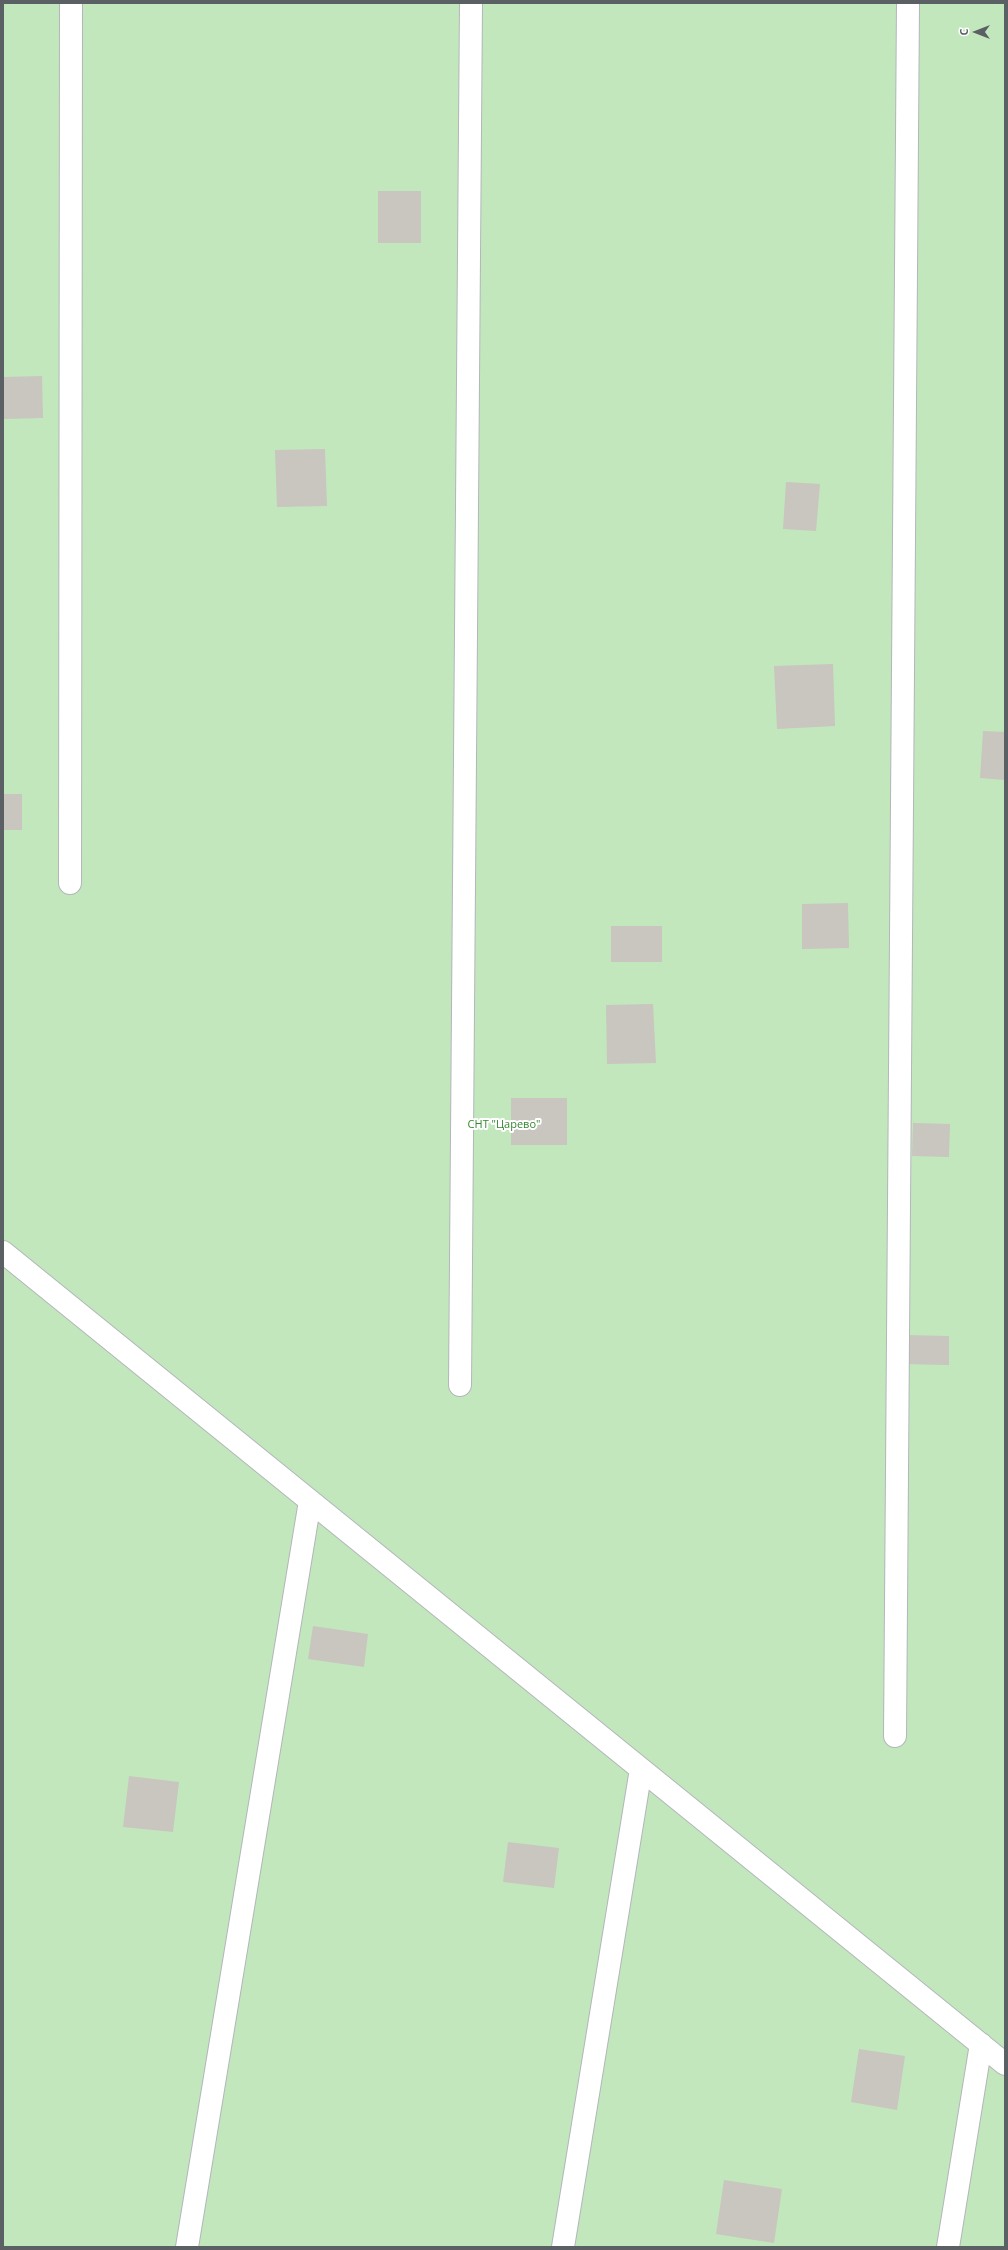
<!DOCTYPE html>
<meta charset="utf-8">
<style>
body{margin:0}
#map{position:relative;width:1008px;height:2250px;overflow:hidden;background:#eeeae2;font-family:"Open Sans",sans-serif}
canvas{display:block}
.frame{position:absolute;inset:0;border:4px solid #5a6064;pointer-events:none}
.north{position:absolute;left:956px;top:12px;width:40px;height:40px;-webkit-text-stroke:3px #fff;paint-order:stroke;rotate:270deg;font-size:11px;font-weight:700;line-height:16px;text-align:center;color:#5a6064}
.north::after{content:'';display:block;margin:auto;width:14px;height:18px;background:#5a6064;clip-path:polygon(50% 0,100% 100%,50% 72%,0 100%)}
</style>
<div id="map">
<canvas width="1008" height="2250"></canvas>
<div class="frame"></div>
<div class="north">С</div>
</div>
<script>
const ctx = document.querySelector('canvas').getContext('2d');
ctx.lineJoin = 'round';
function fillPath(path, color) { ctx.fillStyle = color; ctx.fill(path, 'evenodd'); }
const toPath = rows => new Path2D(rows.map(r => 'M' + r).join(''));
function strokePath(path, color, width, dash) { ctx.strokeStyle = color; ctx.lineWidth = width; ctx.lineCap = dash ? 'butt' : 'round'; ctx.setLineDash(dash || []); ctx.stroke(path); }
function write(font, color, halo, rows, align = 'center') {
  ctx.font = font + ' "Open Sans",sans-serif'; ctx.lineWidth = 4; ctx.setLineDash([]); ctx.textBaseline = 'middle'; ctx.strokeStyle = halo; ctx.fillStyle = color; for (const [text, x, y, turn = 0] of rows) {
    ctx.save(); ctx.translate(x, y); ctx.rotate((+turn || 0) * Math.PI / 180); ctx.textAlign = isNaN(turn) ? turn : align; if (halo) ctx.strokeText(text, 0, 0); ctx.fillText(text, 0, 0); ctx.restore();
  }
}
fillPath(toPath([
 [3,3,1005,3,1005,2247,3,2247]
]), '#c2e7bd');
fillPath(toPath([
 [378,191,421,191,421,243,378,243],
 [42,376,43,418,3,419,3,377],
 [325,449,327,506,277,507,275,450],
 [786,482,820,484,816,531,783,529],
 [833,664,835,726,777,729,774,666],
 [983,731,1005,732,1005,780,980,778],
 [3,794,22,794,22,830,3,830],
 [848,903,849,948,802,949,802,904],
 [611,926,662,926,662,962,611,962],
 [653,1004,656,1063,607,1064,606,1005],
 [511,1098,567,1098,567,1145,511,1145],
 [913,1123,950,1124,949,1157,912,1156],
 [904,1335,949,1336,949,1365,903,1364],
 [313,1626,368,1634,364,1667,308,1659],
 [129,1776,179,1782,173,1832,123,1827],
 [508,1842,559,1848,554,1888,503,1882],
 [859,2049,905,2056,897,2110,851,2102],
 [724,2180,782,2189,774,2243,716,2234]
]), '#c9c5bf');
const street = toPath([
 [70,883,71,3],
 [3,1252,1005,2064],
 [460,1385,471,3],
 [895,1736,908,3],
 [187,2247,310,1501],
 [563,2247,641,1769],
 [948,2247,981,2044]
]);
strokePath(street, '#b3b6ba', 24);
strokePath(street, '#fff', 22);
write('11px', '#368630', '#fff', [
 ["СНТ \"Царево\"",504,1125]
]);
</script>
